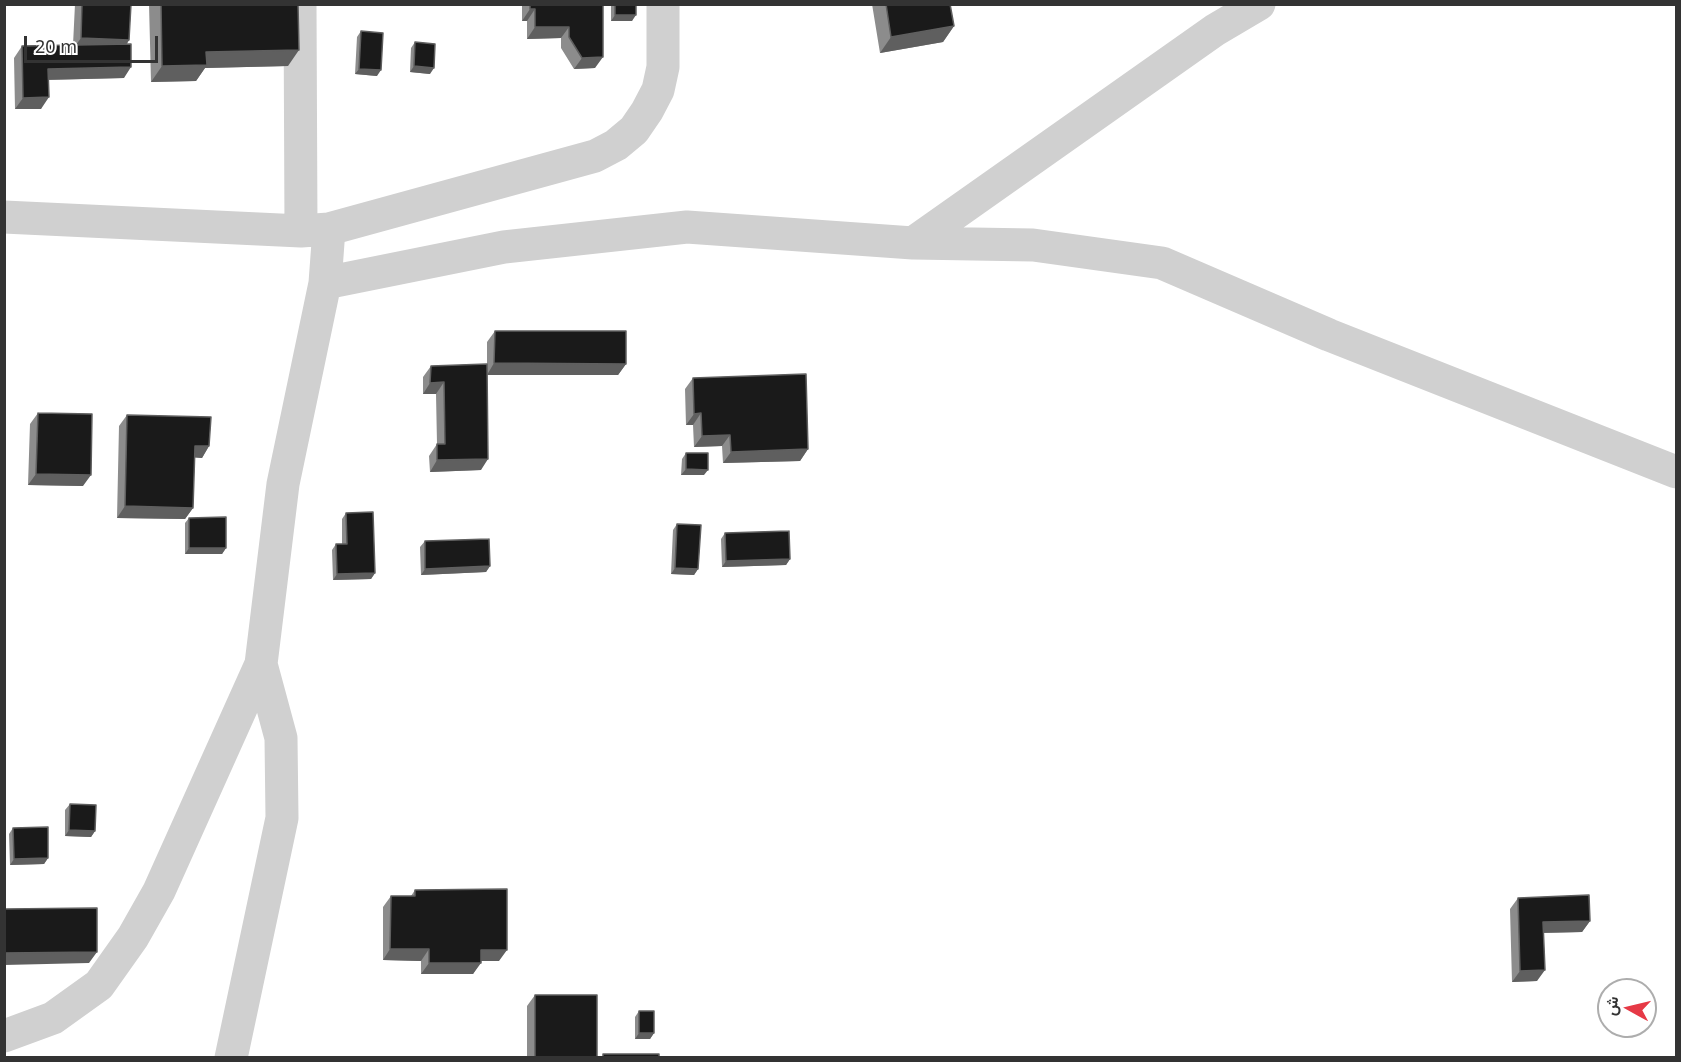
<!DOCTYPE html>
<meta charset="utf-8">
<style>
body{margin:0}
#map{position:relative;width:1681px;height:1062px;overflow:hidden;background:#fff;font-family:"Noto Sans",Vazirmatn,sans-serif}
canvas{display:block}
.frame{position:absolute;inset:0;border:6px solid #333;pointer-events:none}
.north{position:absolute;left:1597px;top:978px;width:60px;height:60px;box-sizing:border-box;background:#fff;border:2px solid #adadad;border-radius:50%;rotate:278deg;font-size:16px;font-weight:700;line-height:24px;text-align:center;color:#333}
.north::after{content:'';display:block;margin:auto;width:21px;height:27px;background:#e63946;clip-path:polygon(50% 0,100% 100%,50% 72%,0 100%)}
.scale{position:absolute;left:24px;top:36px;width:134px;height:27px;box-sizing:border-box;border:3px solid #333;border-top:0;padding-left:8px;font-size:18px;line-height:21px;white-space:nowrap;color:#333;-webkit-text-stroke:4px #fff;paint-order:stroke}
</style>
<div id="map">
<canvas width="1681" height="1062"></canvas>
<div class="frame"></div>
<div class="north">ش</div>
<div class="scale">20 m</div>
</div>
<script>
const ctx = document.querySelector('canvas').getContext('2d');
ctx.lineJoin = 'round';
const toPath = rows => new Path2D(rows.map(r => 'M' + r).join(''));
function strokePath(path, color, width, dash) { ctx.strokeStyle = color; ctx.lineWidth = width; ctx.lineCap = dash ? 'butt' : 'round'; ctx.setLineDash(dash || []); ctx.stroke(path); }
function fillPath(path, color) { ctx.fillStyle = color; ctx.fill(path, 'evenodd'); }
strokePath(toPath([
 [300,4,301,231],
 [4,217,301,231,329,229,595,156,616,145,634,130,647,111,658,90,663,67,663,4],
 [913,243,1215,30,1259,4],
 [325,283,504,247,687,227,913,243,1033,245,1162,263,1329,335,1676,472],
 [4,1036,53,1018,99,985,133,937,159,891,261,664,283,484,325,283,329,229],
 [231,1058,282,818,281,738,261,664]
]), '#d0d0d0', 33);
fillPath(toPath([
 [75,4,145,4,131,5,129,40,127,44,124,78,48,80,41,109,15,109,14,58,22,46,73,45],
 [149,4,298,4,288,66,205,68,196,81,151,82],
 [522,4,603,4,595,68,574,69,561,48,561,38,527,39,527,21,522,21],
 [611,4,636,4,632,21,611,21],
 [872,4,950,4,954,26,943,42,880,53],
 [361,31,377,76,355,74,357,37],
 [415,42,430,74,410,72,411,48],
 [495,331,626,364,618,375,487,375,481,470,430,472,429,456,437,444,436,394,423,394,423,377,431,366,487,364,487,342],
 [693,378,808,449,800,461,723,463,722,446,694,447,693,425,686,425,685,389],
 [38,413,83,486,28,485,30,424],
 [127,415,209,446,202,458,194,457,193,508,185,519,117,518,119,426],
 [686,453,704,475,681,475,682,459],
 [346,513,375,573,371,579,333,580,332,550,336,544,342,544,342,519],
 [189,518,226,548,222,554,185,554,185,523],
 [677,524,698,569,694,575,671,574,673,530],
 [725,533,790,559,786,565,722,567,721,539],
 [425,541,490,566,486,572,421,575,420,547],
 [70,804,95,831,91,837,65,836,65,810],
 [13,828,48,858,44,864,10,865,9,834],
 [415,890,499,961,481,961,473,974,421,974,421,961,383,960,383,907,391,896,411,896],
 [1518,898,1590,921,1582,932,1544,933,1537,981,1512,982,1510,909],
 [535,995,597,1058,527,1058,527,1006],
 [639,1011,654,1033,650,1039,635,1039,635,1017]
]), '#8c8c8c');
fillPath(toPath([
 [530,9,535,9,527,21,522,21],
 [615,15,636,15,632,21,611,21],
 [954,26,943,42,880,53,891,37],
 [535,27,569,27,561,38,527,39],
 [81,38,129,40,121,52,73,49],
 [299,50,288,66,205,68,196,81,151,82,162,66,206,52],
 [603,57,595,68,574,69,582,58],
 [414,66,434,68,430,74,410,72],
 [131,67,124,78,40,80,48,69],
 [359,69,381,70,377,76,355,74],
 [49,97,41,109,15,109,23,98],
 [494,363,626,364,618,375,487,375],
 [444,382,436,394,423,394,430,383],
 [701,413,693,425,686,425,694,414],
 [730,435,722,446,694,447,702,436],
 [195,446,209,446,202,458,187,457],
 [808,449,800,461,723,463,731,452],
 [488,459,481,470,430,472,437,460],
 [686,469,708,470,704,475,681,475],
 [36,474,91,475,83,486,28,485],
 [125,506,193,508,185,519,117,518],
 [189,548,226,548,222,554,185,554],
 [790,559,786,565,722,567,726,561],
 [490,566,486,572,421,575,425,569],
 [675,568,698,569,694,575,671,574],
 [375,573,371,579,333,580,337,574],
 [69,830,95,831,91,837,65,836],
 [48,858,44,864,10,865,14,859],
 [1590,921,1582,932,1535,933,1543,922],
 [390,949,429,949,421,961,383,960],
 [481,950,507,950,499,961,474,961],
 [97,952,89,963,4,965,4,953],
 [429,963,481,963,473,974,421,974],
 [1545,970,1537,981,1512,982,1520,971],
 [639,1033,654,1033,650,1039,635,1039]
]), '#5f5f5f');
const building = toPath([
 [82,4,131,4,129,40,81,38,82,4],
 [161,4,298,4,299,50,206,52,207,65,162,66,161,4],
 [530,4,603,4,603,57,582,58,569,37,569,27,535,27,535,9,530,9,530,4],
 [615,4,636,4,636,15,615,15,615,4],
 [886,4,950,4,954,26,891,37,886,4],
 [361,31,383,33,381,70,359,69,361,31],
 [415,42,435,44,434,68,414,66,415,42],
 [131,44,131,67,48,69,49,97,23,98,22,46,131,44],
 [495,331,626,331,626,364,494,363,495,331],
 [487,364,488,459,437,460,437,444,445,444,444,382,430,383,431,366,487,364],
 [806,374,808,449,731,452,730,435,702,436,701,413,694,414,693,378,806,374],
 [38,413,92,414,91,475,36,474,38,413],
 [127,415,211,417,209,446,195,446,193,508,125,506,127,415],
 [686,453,708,453,708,470,686,469,686,453],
 [373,512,375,573,337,574,336,544,347,544,346,513,373,512],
 [226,517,226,548,189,548,189,518,226,517],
 [677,524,701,525,698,569,675,568,677,524],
 [789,531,790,559,726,561,725,533,789,531],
 [489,539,490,566,425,569,425,541,489,539],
 [70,804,96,805,95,831,69,830,70,804],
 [48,827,48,858,14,859,13,828,48,827],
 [507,889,507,950,481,950,481,963,429,963,429,949,390,949,391,896,415,896,415,890,507,889],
 [1589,895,1590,921,1543,922,1545,970,1520,971,1518,898,1589,895],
 [97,908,97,952,4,953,4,909,97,908],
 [535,995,597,995,597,1058,535,1058,535,995],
 [639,1011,654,1011,654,1033,639,1033,639,1011],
 [603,1054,659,1054,659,1058,603,1058,603,1054]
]);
fillPath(building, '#1a1a1a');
strokePath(building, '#5f5f5f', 1.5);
</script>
